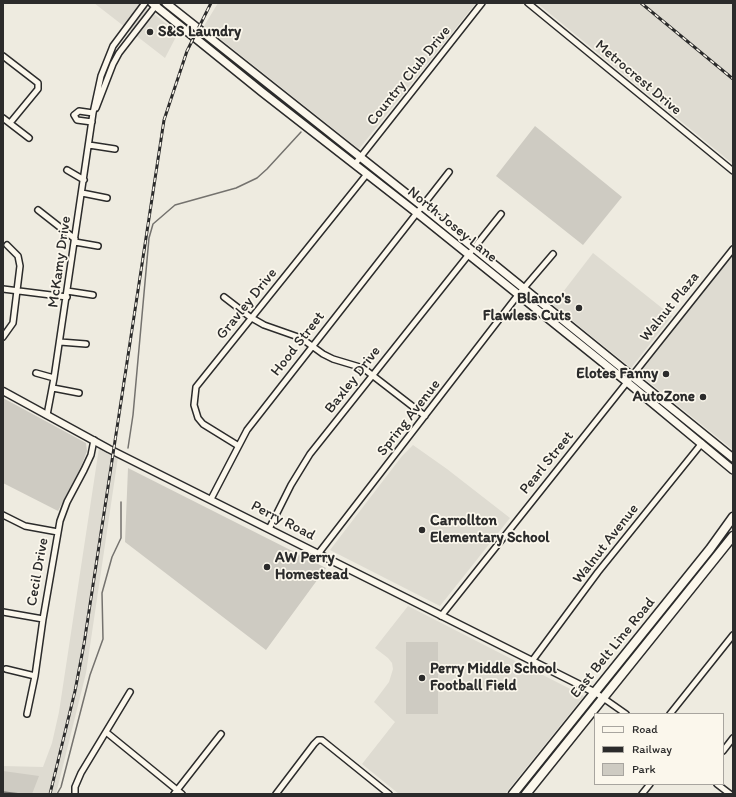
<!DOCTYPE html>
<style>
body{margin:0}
#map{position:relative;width:736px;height:797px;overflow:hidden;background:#eeebe0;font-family:Itim,sans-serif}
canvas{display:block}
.frame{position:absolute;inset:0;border:4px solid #2b2b2b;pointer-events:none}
.legend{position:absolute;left:594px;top:713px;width:130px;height:72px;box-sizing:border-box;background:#fbf7ec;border:1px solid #a8a59f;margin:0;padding:5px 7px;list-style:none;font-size:12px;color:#2b2b2b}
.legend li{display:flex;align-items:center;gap:8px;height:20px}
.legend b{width:20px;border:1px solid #a8a59f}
</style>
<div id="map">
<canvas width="736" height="797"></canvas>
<div class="frame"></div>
<ul class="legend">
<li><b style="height:5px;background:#fbf7ec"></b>Road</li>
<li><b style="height:5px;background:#2b2b2b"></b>Railway</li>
<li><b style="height:11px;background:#cecbc2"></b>Park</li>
</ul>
</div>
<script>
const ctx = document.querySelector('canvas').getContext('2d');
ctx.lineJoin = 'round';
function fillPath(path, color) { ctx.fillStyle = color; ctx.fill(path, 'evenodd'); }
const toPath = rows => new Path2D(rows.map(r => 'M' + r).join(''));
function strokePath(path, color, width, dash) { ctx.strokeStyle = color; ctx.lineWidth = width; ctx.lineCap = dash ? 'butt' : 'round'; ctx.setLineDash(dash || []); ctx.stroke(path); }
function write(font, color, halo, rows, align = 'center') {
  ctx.font = font + ' Itim,sans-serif'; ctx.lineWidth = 3.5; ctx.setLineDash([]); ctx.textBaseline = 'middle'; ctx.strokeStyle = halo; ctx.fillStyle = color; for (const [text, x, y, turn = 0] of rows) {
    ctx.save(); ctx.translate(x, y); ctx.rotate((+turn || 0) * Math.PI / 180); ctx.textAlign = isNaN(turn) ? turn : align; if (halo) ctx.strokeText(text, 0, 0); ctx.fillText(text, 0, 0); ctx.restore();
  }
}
fillPath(toPath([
 [94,3,140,3,178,33,165,58],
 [218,3,476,3,359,149,204,26],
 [537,3,733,3,733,164],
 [593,253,672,316,631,368,553,305],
 [733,255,733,450,639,374],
 [413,445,447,469,510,518,440,606,330,550,402,456],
 [99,448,118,457,86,673,56,794,3,794,3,766,43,767,52,743,59,712],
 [408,606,584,696,505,794,399,794,362,764,395,722,374,702,389,682,393,669,392,663,388,658,375,648]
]), '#dedbd1');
fillPath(toPath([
 [535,126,622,197,583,245,496,176],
 [3,398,86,443,87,451,81,467,58,511,3,483],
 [128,468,326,568,266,650,125,542],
 [406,642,438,642,438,714,406,714],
 [3,771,39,776,32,794,3,794]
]), '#cecbc2');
strokePath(toPath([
 [128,448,133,415,149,238,153,224,175,205,236,188,257,178,267,169,301,132],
 [3,792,20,794],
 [57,794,61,787,90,675,103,639,102,593,112,557,121,538,121,502]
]), '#74726e', 1.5);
const minor = toPath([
 [528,3,733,171],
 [3,56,38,83,38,89,10,123],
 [96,108,113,64,119,53,157,4],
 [3,118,29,138],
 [92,122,77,120,74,115,79,111,93,113],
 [89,145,115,149],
 [355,164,482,3],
 [67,170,84,180],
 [82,193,107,198],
 [38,210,75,239],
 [75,242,98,246],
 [3,289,67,297],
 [67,291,93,295],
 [224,297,250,317,264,325,301,338,323,354,333,359,363,368,425,416],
 [3,337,13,323,20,266,18,256,7,245],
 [60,342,86,344],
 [36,373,54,378],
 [53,388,79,393],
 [47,415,54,378,93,113,101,76,113,46,145,3],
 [237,445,203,424,198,418,194,405,196,387,367,174],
 [211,499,247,430,449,172],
 [3,515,25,526,58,532],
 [269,529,291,485,310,454,501,214],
 [318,554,518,295,553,254],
 [3,612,43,619],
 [441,616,733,249],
 [532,661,598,572,702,443],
 [6,669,35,676],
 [596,693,626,714],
 [27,714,35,676,43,619,60,521,67,502,84,470,91,455,94,440],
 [670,714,733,635],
 [106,732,182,794],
 [723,751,733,738],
 [717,784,730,794],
 [75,794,75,787,81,773,130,692],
 [174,794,221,734],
 [276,794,314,744,318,740,322,740,389,794],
 [642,794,650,784]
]);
const tertiary = toPath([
 [3,391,109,449,596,693]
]);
const secondary = toPath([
 [152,3,262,92,417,213,627,382,733,470],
 [166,3,422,206,733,458]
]);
const primary = toPath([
 [513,794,710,549,733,517],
 [526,794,733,536]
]);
strokePath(minor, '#2b2b2b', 8);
strokePath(tertiary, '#2b2b2b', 9);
strokePath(secondary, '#2b2b2b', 10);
strokePath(primary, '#2b2b2b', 11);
strokePath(minor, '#fbf7ec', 5);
strokePath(tertiary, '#fbf7ec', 6);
strokePath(secondary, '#fbf7ec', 7);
strokePath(primary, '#fbf7ec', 8);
const rail = toPath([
 [641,3,733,79],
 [50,794,75,691,84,644,164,120,187,51,211,3]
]);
strokePath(rail, '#2b2b2b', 3);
strokePath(rail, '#fbf7ec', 1.5, [4.5]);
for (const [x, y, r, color] of [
 [150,32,4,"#2b2b2b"],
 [579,308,4,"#2b2b2b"],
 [666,374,4,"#2b2b2b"],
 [703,397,4,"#2b2b2b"],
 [422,530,4,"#2b2b2b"],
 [267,567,4,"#2b2b2b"],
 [422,678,4,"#2b2b2b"]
]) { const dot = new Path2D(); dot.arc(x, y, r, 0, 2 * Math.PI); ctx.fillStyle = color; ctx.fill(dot); strokePath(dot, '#fbf7ec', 1.5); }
write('bold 15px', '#2b2b2b', '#fbf7ec', [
 ["S&S Laundry",158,32],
 ["Blanco's",571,299,"right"],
 ["Flawless Cuts",571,316,"right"],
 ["Elotes Fanny",658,374,"right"],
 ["AutoZone",695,397,"right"],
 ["Carrollton",430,521],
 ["Elementary School",430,538],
 ["AW Perry",275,558],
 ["Homestead",275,575],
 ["Perry Middle School",430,669],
 ["Football Field",430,686]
], 'left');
write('15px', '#2b2b2b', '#fbf7ec', [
 ["Country Club Drive",409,76,-51],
 ["Metrocrest Drive",638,78,40],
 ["North Josey Lane",452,225,39],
 ["McKamy Drive",60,262,-82],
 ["Gravley Drive",247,304,-51],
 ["Walnut Plaza",670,307,-51],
 ["Hood Street",298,344,-52],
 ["Baxley Drive",353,380,-52],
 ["Spring Avenue",409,418,-52],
 ["Pearl Street",547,463,-51],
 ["Perry Road",283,521,27],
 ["Walnut Avenue",606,544,-52],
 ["Cecil Drive",38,572,-80],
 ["East Belt Line Road",613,648,-51]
]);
</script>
